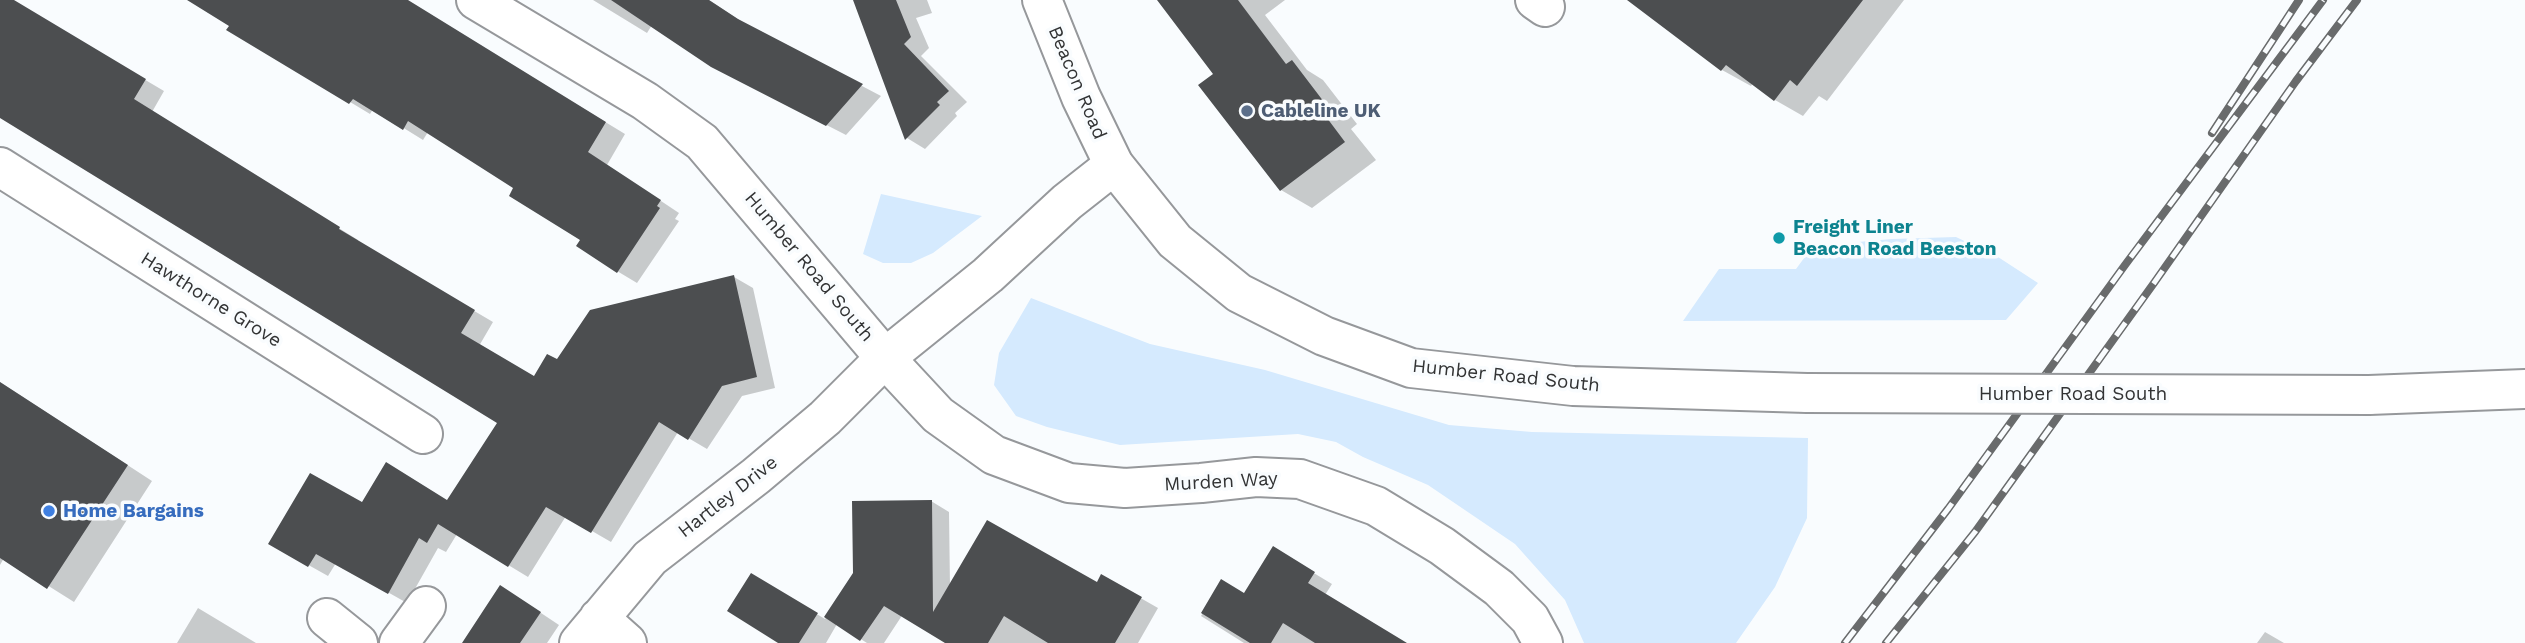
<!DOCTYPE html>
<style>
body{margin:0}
canvas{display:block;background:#f9fcfe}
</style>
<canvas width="2525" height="643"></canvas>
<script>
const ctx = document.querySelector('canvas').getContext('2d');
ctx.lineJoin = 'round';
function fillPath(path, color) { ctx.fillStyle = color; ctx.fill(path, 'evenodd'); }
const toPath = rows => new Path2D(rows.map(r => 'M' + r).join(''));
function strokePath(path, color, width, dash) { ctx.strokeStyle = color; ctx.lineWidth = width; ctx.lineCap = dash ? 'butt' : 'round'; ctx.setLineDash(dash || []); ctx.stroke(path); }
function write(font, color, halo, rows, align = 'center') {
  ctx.font = font + ' "Work Sans",sans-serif'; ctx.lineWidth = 7; ctx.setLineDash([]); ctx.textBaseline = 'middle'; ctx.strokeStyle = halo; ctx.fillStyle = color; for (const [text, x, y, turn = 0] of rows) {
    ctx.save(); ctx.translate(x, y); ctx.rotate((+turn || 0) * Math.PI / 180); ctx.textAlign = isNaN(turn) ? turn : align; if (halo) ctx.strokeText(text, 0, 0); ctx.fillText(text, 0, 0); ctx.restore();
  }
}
fillPath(toPath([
 [881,194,940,207,982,216,933,253,911,263,883,263,863,254],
 [1956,237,1998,257,2038,283,2006,320,1683,321,1719,269,1796,269,1813,246,1892,239],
 [1031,298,1150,344,1265,370,1449,425,1532,432,1808,438,1807,518,1775,587,1736,643,1584,643,1565,600,1515,544,1428,485,1363,457,1336,442,1298,434,1120,445,1047,427,1016,416,994,385,999,353]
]), '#d5eafe');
fillPath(toPath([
 [10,0,164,91,152,112,358,240,357,242,493,322,479,346,535,378,558,362,734,277,753,288,775,388,742,396,707,449,678,432,611,542,566,516,528,577,457,534,446,552,438,548,407,603,336,563,328,576,271,544,363,504,448,502,499,422,0,114,0,16],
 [190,0,405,0,625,134,607,165,679,213,675,219,679,221,637,283,617,271,583,239,516,188,428,132,423,140,373,109,370,114,229,29,231,26],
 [593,0,709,0,750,27,881,96,846,135,733,77,652,25,647,33],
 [856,0,927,0,932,13,916,18,929,48,921,56,967,102,955,113,957,116,925,149,907,138],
 [1159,0,1285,0,1265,15,1307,70,1323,80,1357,124,1351,129,1376,160,1312,208,1281,190,1215,74],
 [1630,0,1904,0,1827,101,1819,96,1803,116,1775,100,1753,83,1751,86,1722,70],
 [0,382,152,481,74,602,4,558,0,565],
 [931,501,949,512,950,587,1097,584,1102,576,1158,608,1138,643,951,643,903,614,884,643,867,643,837,624,826,643,782,643,752,575,825,619,855,574],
 [1274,549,1332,584,1325,595,1405,643,1244,643,1201,616,1222,581,1245,595],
 [520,599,559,625,547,643,464,643],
 [198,608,218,620,256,643,177,643],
 [2265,632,2284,643,2257,643]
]), '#0003');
fillPath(toPath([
 [0,0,14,0,146,79,134,99,340,227,339,229,475,310,461,333,534,376,547,354,557,359,590,310,734,275,757,377,722,386,688,440,659,422,591,533,546,507,508,567,438,524,427,543,419,538,388,594,316,554,308,567,268,544,310,473,362,502,386,462,447,500,497,423,0,118],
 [187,0,408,0,606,122,588,152,661,200,657,206,660,208,617,273,576,246,580,240,509,196,513,188,408,121,403,130,353,99,349,104,226,30,229,26],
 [611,0,709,0,738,19,863,84,826,126,711,67],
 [853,0,896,0,911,37,904,44,949,91,937,102,940,105,905,140],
 [1157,0,1238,0,1286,64,1292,60,1327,106,1321,110,1345,142,1280,191,1198,85,1213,74],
 [1627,0,1863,0,1797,86,1790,80,1774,101,1726,65,1721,71],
 [0,382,128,465,47,589,0,558],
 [932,500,933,612,987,520,1097,582,1101,574,1142,597,1115,643,1048,643,1004,616,988,643,945,643,884,606,860,641,824,617,853,573,852,501],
 [1273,546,1315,572,1308,583,1407,643,1315,643,1283,623,1271,643,1250,643,1201,613,1221,579,1244,593],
 [751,573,818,613,799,643,778,643,727,611],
 [500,585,541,612,520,643,462,643]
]), '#4c4e50');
const minor = toPath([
 [476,0,645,101,702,142,885,358,938,415,994,455,1069,483,1125,488,1201,483,1256,477,1300,479,1376,506,1442,546,1499,588,1530,619,1543,643],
 [1535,0,1545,7],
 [0,167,423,434],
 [327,618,358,643],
 [599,618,627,643],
 [399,643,426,606],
 [579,643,650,558,756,476,825,418,885,358,988,275,1067,202,1114,165]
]);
const tertiary = toPath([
 [1042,0,1081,97,1114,165,1175,241,1239,293,1324,336,1411,368,1573,386,1807,393],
 [2369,395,2525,389]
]);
strokePath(minor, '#96989b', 42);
strokePath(tertiary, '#96989b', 42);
strokePath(minor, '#fff', 38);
strokePath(tertiary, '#fff', 38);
const rail = toPath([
 [2212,133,2299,0],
 [1845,643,1948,509,2125,265,2323,0],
 [1886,643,1975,532,2154,283,2296,81,2357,0]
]);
strokePath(rail, '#696b6c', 8);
strokePath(rail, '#f9fcfe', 5, [16]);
const tertiaryBridge = toPath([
 [1807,393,2369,395]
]);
strokePath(tertiaryBridge, '#96989b', 42, []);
strokePath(tertiaryBridge, '#fff', 38);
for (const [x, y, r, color] of [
 [1247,111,7,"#5c6f8a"],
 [1779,238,7,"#0f9aa8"],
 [49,511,7,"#3f7fe0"]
]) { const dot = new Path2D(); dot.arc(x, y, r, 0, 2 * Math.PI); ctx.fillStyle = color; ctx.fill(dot); strokePath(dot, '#f9fcfe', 2.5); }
write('19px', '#323334', '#f9fcfe', [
 ["Beacon Road",1077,83,67],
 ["Humber Road South",809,267,50],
 ["Hawthorne Grove",211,300,32],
 ["Humber Road South",1506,376,6],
 ["Humber Road South",2073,394],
 ["Murden Way",1221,482,-3],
 ["Hartley Drive",728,497,-38]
]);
write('bold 19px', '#4e5e75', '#f9fcfe', [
 ["Cableline UK",1261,111]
], 'left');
write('bold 19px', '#0d838f', '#f9fcfe', [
 ["Freight Liner",1793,227],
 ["Beacon Road Beeston",1793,249]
], 'left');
write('bold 19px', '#366cbe', '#f9fcfe', [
 ["Home Bargains",63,511]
], 'left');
</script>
